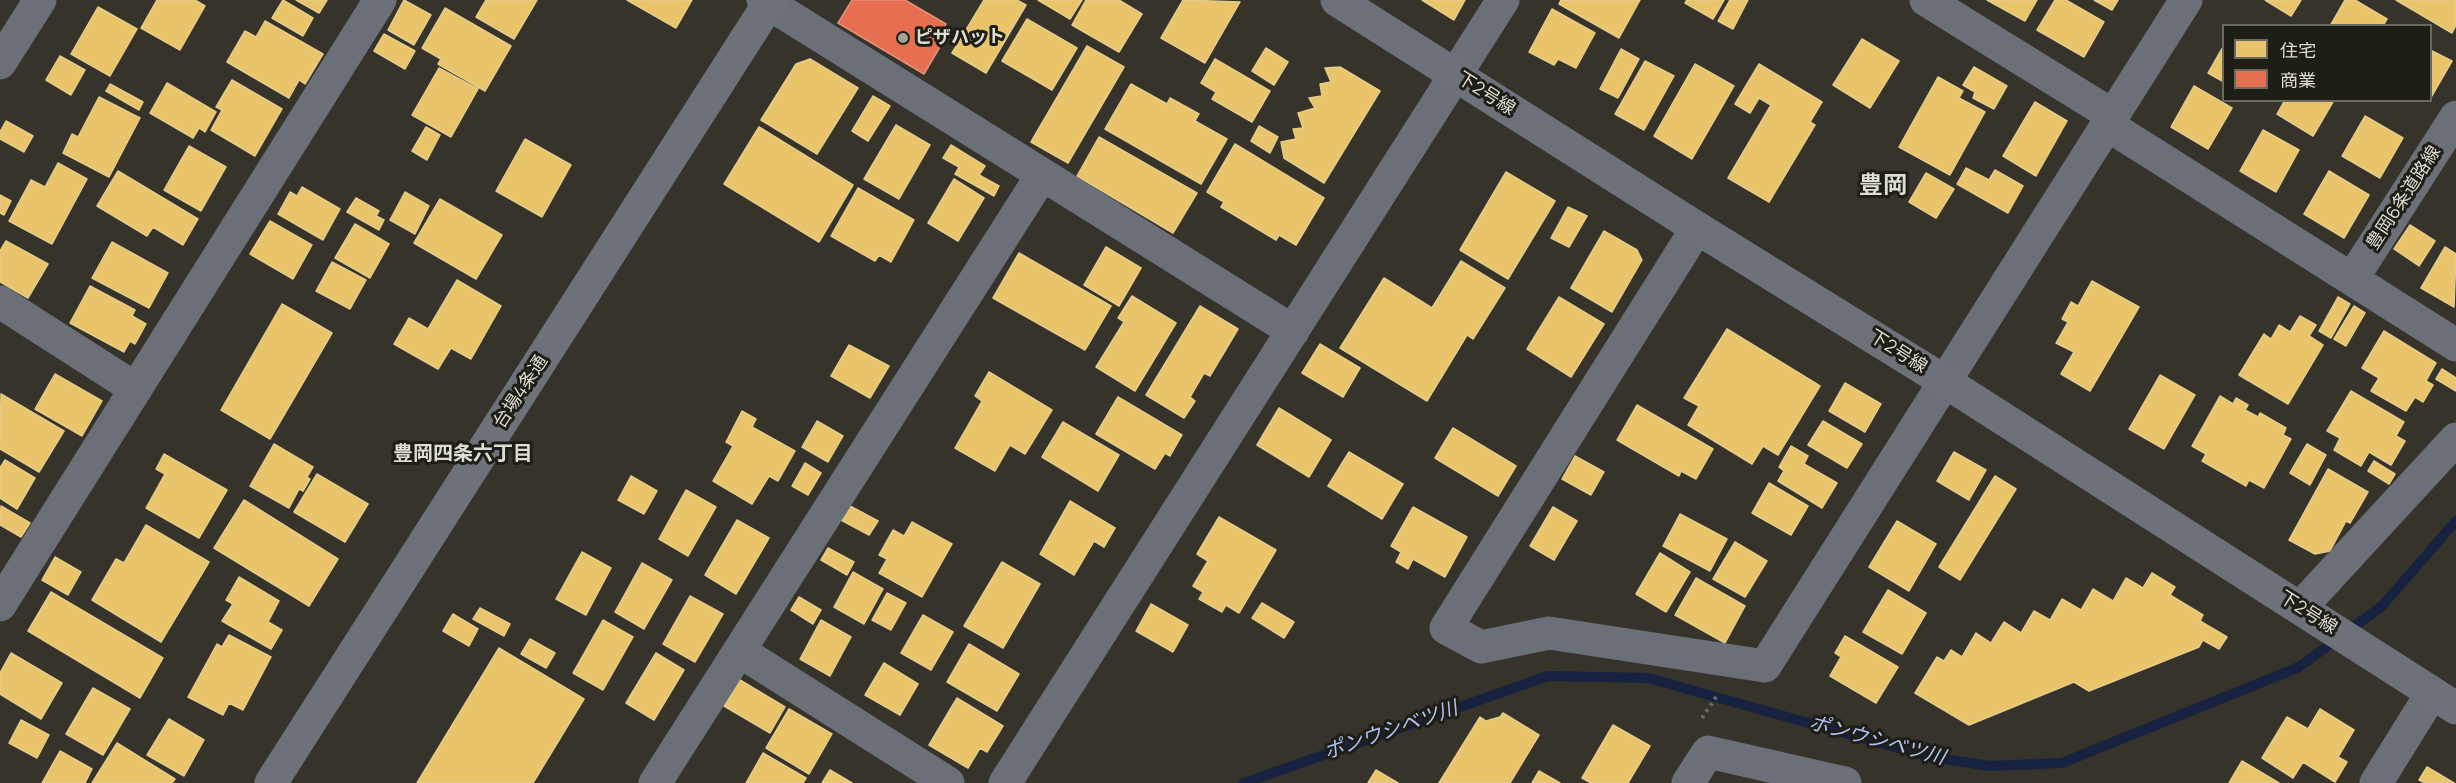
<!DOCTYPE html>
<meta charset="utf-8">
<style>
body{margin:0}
#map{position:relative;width:2456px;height:783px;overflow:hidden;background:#35332a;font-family:Manrope,"Noto Sans JP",sans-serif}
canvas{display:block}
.legend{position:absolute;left:2222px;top:24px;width:210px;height:78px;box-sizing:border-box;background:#1f1e16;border:2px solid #6b6a61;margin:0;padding:8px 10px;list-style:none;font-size:18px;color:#deddd2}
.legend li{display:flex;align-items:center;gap:12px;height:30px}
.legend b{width:30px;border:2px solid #6b6a61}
</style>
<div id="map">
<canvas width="2456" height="783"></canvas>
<ul class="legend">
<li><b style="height:16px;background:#e9c46a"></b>住宅</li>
<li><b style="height:16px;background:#e76f51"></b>商業</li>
</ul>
</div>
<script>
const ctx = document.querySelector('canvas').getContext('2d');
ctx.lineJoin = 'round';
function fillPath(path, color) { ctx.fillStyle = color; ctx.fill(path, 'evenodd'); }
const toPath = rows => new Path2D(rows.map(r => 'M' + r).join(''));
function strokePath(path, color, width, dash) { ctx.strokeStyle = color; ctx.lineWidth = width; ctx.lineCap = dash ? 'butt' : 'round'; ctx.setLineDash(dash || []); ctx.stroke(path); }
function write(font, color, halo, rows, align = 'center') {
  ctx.font = font + ' Manrope,"Noto Sans JP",sans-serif'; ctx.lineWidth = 6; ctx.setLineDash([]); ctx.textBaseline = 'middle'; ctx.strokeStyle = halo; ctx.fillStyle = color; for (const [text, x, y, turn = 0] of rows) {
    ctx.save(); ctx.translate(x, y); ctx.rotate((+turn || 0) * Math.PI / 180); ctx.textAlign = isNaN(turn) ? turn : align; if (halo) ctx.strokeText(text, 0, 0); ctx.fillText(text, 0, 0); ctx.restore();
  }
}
const homes = toPath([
 [157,0,195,0,205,6,180,50,141,28,157,0],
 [283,0,313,18,303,36,272,18,283,0],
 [296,0,327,0,319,13,296,0],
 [404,0,431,15,414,45,388,30,404,0],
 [486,0,537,0,514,39,476,17,486,0],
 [627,0,692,0,676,28,627,0],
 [984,0,1017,0,1026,5,986,73,952,53,984,0],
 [1038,0,1082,0,1070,19,1038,0],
 [1086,0,1119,0,1142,14,1119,52,1072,25,1086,0],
 [1183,0,1240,2,1205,63,1161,38,1183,0],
 [1422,0,1465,0,1454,20,1422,0],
 [1561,0,1640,0,1619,38,1559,4,1561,0],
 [1687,0,1724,0,1713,19,1685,3,1687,0],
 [1730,0,1748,0,1733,29,1718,21,1730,0],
 [1987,0,2037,0,2025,21,1987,0],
 [2055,0,2066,0,2104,22,2084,57,2037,30,2055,0],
 [2094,0,2118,0,2112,10,2094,0],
 [2265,0,2301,0,2291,16,2265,0],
 [2345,0,2355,0,2387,19,2383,26,2330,26,2345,0],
 [2396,0,2456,0,2456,25,2452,33,2396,0],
 [98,7,137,29,110,76,71,54,98,7],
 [445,8,511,46,485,91,438,64,441,59,422,48,445,8],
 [1552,9,1595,33,1576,68,1558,59,1554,65,1529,52,1552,9],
 [1027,19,1077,48,1052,90,1002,61,1027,19],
 [265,21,323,54,305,84,299,80,289,98,227,62,245,31,256,37,265,21],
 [384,34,415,51,405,69,374,51,384,34],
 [1862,39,1899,61,1870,108,1833,85,1862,39],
 [2224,45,2224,82,2208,73,2224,45],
 [1087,46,1124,67,1068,163,1031,142,1087,46],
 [1266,48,1288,62,1274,85,1252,71,1266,48],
 [1621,49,1639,59,1618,98,1600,89,1621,49],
 [2430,50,2452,61,2430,99,2430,50],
 [60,56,85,70,71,95,46,80,60,56],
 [810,59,858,88,817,154,761,120,796,64,810,59],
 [1215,59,1270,91,1252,122,1212,99,1216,92,1201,83,1215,59],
 [1645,61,1674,76,1644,130,1615,114,1645,61],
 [1695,64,1734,86,1692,159,1654,136,1695,64],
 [1759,64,1822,102,1810,122,1815,125,1769,202,1728,178,1771,105,1759,98,1750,113,1735,104,1759,64],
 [1340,67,1380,91,1324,183,1284,158,1281,142,1296,139,1293,129,1303,128,1298,113,1315,108,1309,98,1322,96,1320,84,1331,82,1325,68,1340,67],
 [1974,67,2007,86,1994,109,1973,98,1975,92,1963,85,1974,67],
 [439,68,478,89,451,137,412,115,439,68],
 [1938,77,1963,91,1959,98,1985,112,1950,175,1899,147,1938,77],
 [232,80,282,109,255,156,211,130,222,110,216,107,232,80],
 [167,83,216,112,205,132,199,128,193,138,150,113,167,83],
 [110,84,143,102,139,110,106,91,110,84],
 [1131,84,1167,104,1170,98,1199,114,1195,121,1227,139,1201,184,1105,129,1131,84],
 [2194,86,2232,108,2208,149,2171,127,2194,86],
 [873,96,890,106,868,141,852,131,873,96],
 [99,97,140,118,109,177,63,153,72,134,78,137,99,97],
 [2285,100,2334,100,2313,136,2277,114,2285,100],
 [2035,102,2067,121,2036,176,2003,156,2035,102],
 [2365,116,2403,138,2380,178,2342,156,2365,116],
 [6,121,33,136,24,152,0,139,0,132,6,121],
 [896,125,930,145,899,199,864,179,896,125],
 [1259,126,1278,137,1270,153,1251,141,1259,126],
 [426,127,440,135,427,160,412,151,426,127],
 [759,127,853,185,819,242,724,184,759,127],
 [2263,130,2299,150,2276,192,2240,171,2263,130],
 [1099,137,1197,193,1173,233,1077,176,1099,137],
 [525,139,571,165,542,217,496,191,525,139],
 [1235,144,1324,198,1296,245,1279,235,1276,240,1221,207,1224,202,1207,192,1235,144],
 [951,145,985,166,979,175,999,186,994,196,955,174,959,167,943,158,951,145],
 [189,146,226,167,201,211,164,190,189,146],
 [58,163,87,179,52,244,9,221,31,180,45,187,58,163],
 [1966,168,1989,180,1995,170,2023,186,2008,213,1957,184,1966,168],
 [118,171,198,219,183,245,153,227,147,236,97,206,118,171],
 [2329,171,2369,195,2344,238,2304,214,2329,171],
 [1506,172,1555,201,1508,279,1460,250,1506,172],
 [1926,173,1954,189,1936,218,1909,202,1926,173],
 [954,179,984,198,958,241,928,223,954,179],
 [302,187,340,209,323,240,278,214,290,192,297,196,302,187],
 [858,188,914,220,891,262,879,255,875,261,831,236,858,188],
 [405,192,429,206,415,234,390,220,405,192],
 [0,195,11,201,4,215,0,213,0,195],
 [356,198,379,211,376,216,384,220,379,230,347,212,356,198],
 [440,199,502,235,476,279,414,243,440,199],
 [1568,207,1587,216,1569,247,1551,238,1568,207],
 [270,221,312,245,293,279,250,254,270,221],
 [355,224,389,244,370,278,335,258,355,224],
 [2410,225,2435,241,2419,266,2394,249,2410,225],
 [1604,231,1637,250,1642,260,1612,312,1571,288,1604,231],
 [6,241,48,264,28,298,0,282,0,251,6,241],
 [112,242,168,273,149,308,92,278,112,242],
 [1106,247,1141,268,1119,306,1084,285,1106,247],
 [2445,247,2456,254,2454,307,2421,288,2445,247],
 [1019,253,1111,306,1085,350,993,298,1019,253],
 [1461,261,1505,288,1473,339,1467,335,1427,401,1340,348,1384,278,1432,308,1461,261],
 [332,262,366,280,350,309,316,291,332,262],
 [457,280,501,306,471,359,451,348,438,369,394,344,409,318,428,329,457,280],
 [2092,281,2139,307,2090,391,2061,374,2074,352,2056,343,2068,322,2062,319,2071,302,2078,306,2092,281],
 [90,286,135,310,132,316,146,324,135,344,130,341,124,352,70,323,90,286],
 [1132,296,1176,323,1135,391,1096,367,1124,322,1118,318,1132,296],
 [1559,297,1604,324,1571,377,1527,349,1559,297],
 [2338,297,2350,304,2331,338,2319,331,2338,297],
 [282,304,332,333,270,439,221,410,282,304],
 [1200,306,1238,329,1210,376,1204,373,1190,397,1195,401,1184,418,1146,395,1200,306],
 [2354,306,2365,313,2346,346,2334,339,2354,306],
 [2300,316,2316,325,2309,336,2323,345,2288,404,2239,375,2264,334,2271,339,2279,325,2290,332,2300,316],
 [1727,329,1820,386,1778,455,1763,446,1752,464,1688,425,1699,406,1684,398,1727,329],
 [2384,331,2436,363,2426,381,2433,385,2423,402,2415,397,2406,411,2371,391,2379,378,2362,368,2384,331],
 [1320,344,1360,368,1343,397,1302,373,1320,344],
 [849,345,889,366,870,398,831,376,849,345],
 [2442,369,2456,378,2456,391,2436,379,2442,369],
 [989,372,1052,410,1025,454,1010,445,995,471,955,448,982,401,975,396,989,372],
 [55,374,102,401,82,436,35,409,55,374],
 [2160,375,2195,395,2164,449,2129,429,2160,375],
 [1845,383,1881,404,1865,432,1829,411,1845,383],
 [2351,391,2404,422,2396,436,2405,441,2391,465,2369,452,2361,466,2334,450,2340,438,2327,431,2351,391],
 [1,394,64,431,39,472,0,449,1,394],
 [2220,396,2233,404,2236,398,2248,405,2245,410,2258,417,2260,413,2286,428,2283,435,2291,439,2264,488,2249,480,2246,486,2202,461,2206,454,2192,446,2220,396],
 [1118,397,1182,435,1170,456,1165,453,1155,469,1096,434,1118,397],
 [1637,405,1713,449,1696,479,1681,471,1679,476,1617,440,1637,405],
 [1279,408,1331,440,1309,477,1257,445,1279,408],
 [742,411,756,419,752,427,795,451,778,481,769,476,752,504,713,481,733,446,726,442,742,411],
 [817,421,843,436,828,462,802,447,817,421],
 [1823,421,1862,444,1847,468,1808,445,1823,421],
 [1063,422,1119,455,1098,491,1042,457,1063,422],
 [1453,428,1516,466,1498,496,1435,458,1453,428],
 [274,444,313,467,307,477,310,479,303,491,299,489,289,508,250,486,274,444],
 [2307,444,2326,455,2310,485,2290,473,2307,444],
 [1791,446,1808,456,1804,464,1837,483,1822,508,1778,481,1784,471,1779,467,1791,446],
 [1349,452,1403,484,1382,519,1328,486,1349,452],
 [1954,452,1986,470,1969,500,1937,481,1954,452],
 [164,454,227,490,199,538,146,508,165,474,156,469,164,454],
 [1575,456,1604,472,1591,495,1562,479,1575,456],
 [5,460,35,478,17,509,0,498,0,468,5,460],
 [2374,461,2395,474,2389,484,2368,471,2374,461],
 [805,463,821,473,808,495,792,486,805,463],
 [2328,469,2368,492,2350,523,2346,521,2330,551,2315,554,2289,540,2328,469],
 [317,474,368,504,345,542,294,512,317,474],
 [631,476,657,491,644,514,618,500,631,476],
 [1995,476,2016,489,1960,580,1939,567,1995,476],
 [1769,483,1808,506,1791,535,1752,513,1769,483],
 [686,490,716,507,688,556,659,539,686,490],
 [244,500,338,559,309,606,214,548,244,500],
 [1070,501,1115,528,1104,547,1094,541,1074,575,1040,554,1070,501],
 [1,506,30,523,21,537,0,525,1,506],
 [850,506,878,521,869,535,841,520,850,506],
 [1413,507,1467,537,1445,577,1413,559,1408,569,1396,562,1401,552,1391,546,1413,507],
 [1553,507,1577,521,1554,560,1530,546,1553,507],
 [1680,514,1727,539,1710,571,1663,546,1680,514],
 [1219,517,1276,550,1239,613,1226,605,1222,612,1199,599,1203,592,1193,586,1208,561,1197,554,1219,517],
 [737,520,769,538,736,594,705,575,737,520],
 [1897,521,1936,544,1909,591,1869,567,1897,521],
 [912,522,952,544,922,597,879,573,887,559,879,555,893,530,904,536,912,522],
 [146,525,209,562,161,642,92,600,116,559,124,563,146,525],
 [1735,542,1767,561,1745,597,1713,579,1735,542],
 [828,548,854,562,847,575,821,560,828,548],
 [582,552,611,568,586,615,556,599,582,552],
 [1660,553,1690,572,1666,612,1636,594,1660,553],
 [55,557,81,572,68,595,42,580,55,557],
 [1002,562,1040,584,1003,648,964,626,1002,562],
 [642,563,672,580,644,629,615,612,642,563],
 [853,572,883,589,864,624,834,607,853,572],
 [2152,573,2175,587,2170,595,2203,615,2200,621,2227,637,2219,649,2203,640,2199,647,2089,691,2074,682,1969,725,1915,693,1937,657,1944,661,1951,650,1962,657,1976,633,1991,643,2004,622,2021,633,2034,611,2050,620,2062,599,2081,610,2093,589,2113,601,2126,578,2143,588,2152,573],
 [239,577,279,601,268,622,282,630,271,649,222,621,233,604,226,600,239,577],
 [1696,578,1745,606,1725,643,1675,615,1696,578],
 [1888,590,1926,613,1902,654,1863,632,1888,590],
 [51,592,163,658,140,698,28,631,51,592],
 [887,593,906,603,891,630,872,620,887,593],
 [690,596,723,614,695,662,663,644,690,596],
 [799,597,821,610,813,624,791,610,799,597],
 [1262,603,1294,622,1284,638,1252,618,1262,603],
 [1151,604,1188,625,1173,652,1136,631,1151,604],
 [480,608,510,624,504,636,473,619,480,608],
 [453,614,478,629,469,646,443,631,453,614],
 [923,615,953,632,931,670,901,653,923,615],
 [603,620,633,637,603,690,573,673,603,620],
 [821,620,851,637,830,676,800,659,821,620],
 [229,635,271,657,243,710,229,703,223,715,188,697,217,644,222,647,229,635],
 [1845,636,1898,667,1876,703,1830,676,1841,657,1835,653,1845,636],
 [530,639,555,653,546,668,521,654,530,639],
 [969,644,1019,674,997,711,947,682,969,644],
 [499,648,584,699,533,783,417,783,499,648],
 [11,653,62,683,41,719,0,694,0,673,11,653],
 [656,653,684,670,654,720,626,703,656,653],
 [884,663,918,684,900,715,865,695,884,663],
 [740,680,785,707,770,733,724,706,740,680],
 [93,688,130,709,103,755,66,734,93,688],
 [957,698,1003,726,987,752,980,748,968,768,929,745,957,698],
 [789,709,832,734,809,774,766,748,789,709],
 [2320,709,2354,730,2338,757,2347,762,2335,782,2303,762,2293,778,2262,758,2287,717,2308,729,2320,709],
 [1503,713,1539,735,1510,783,1439,783,1480,717,1486,721,1500,717,1503,713],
 [169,719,204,740,184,776,147,755,169,719],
 [21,720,49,735,37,758,9,743,21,720],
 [1613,725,1650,746,1628,783,1591,783,1582,778,1613,725],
 [117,743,175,779,172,783,92,783,117,743],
 [60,751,92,769,85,783,42,783,60,751],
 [763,753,806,778,803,783,746,783,763,753],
 [2242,761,2279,783,2229,783,2242,761],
 [2427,767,2454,783,2425,783,2419,780,2427,767],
 [830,770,852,783,822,783,830,770],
 [1376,770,1398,783,1368,783,1376,770],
 [1539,771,1560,783,1532,783,1539,771]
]);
fillPath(homes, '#e9c46a');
strokePath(homes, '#e6cc89', 1.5);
const shops = toPath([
 [852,0,905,0,946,24,939,37,944,40,924,74,838,23,852,0]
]);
fillPath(shops, '#e76f51');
strokePath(shops, '#e49078', 1.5);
strokePath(toPath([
 [1244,783,1548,676,1648,678,1930,757,1991,766,2062,763,2299,667,2382,606,2456,521]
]), '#172140', 10);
strokePath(toPath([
 [1702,718,1718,694]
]), '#696b6f', 4, [3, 4.5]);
strokePath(toPath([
 [763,0,1293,331],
 [1926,0,2112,115],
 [0,63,40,0],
 [2106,124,2456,345],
 [1697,228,1446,628,1481,647,1549,633,1765,666,2186,0],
 [2352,279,2456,117],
 [0,302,136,389],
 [0,605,380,0],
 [2300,608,2456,439],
 [741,652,948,783],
 [655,783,1042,175],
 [1005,783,1503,0],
 [1688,783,1708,752,1845,783],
 [2376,783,2432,693]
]), '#6b6f78', 33);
strokePath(toPath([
 [1337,0,1697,228,1944,381,2456,708],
 [271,783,771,0]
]), '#6d717a', 33);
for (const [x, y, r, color] of [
 [903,38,6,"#a3a297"]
]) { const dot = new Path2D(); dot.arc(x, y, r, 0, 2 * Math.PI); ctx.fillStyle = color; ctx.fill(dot); strokePath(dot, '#1f1e16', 2); }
write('bold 18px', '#deddd2', '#1f1e16', [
 ["ピザハット",915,38]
], 'left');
write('18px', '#deddd2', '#1f1e16', [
 ["下2号線",1486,94,32],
 ["豊岡6条道路線",2404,198,-57],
 ["下2号線",1898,352,32],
 ["台場4条通",521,392,-57],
 ["下2号線",2308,613,32]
]);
write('bold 20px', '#deddd2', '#1f1e16', [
 ["豊岡四条六丁目",463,454]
]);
write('italic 20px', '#aec3f8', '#1f1e16', [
 ["ポンウシベツ川",1391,731,-19],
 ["ポンウシベツ川",1877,741,15]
]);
write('bold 24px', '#deddd2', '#1f1e16', [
 ["豊岡",1883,186]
]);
</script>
